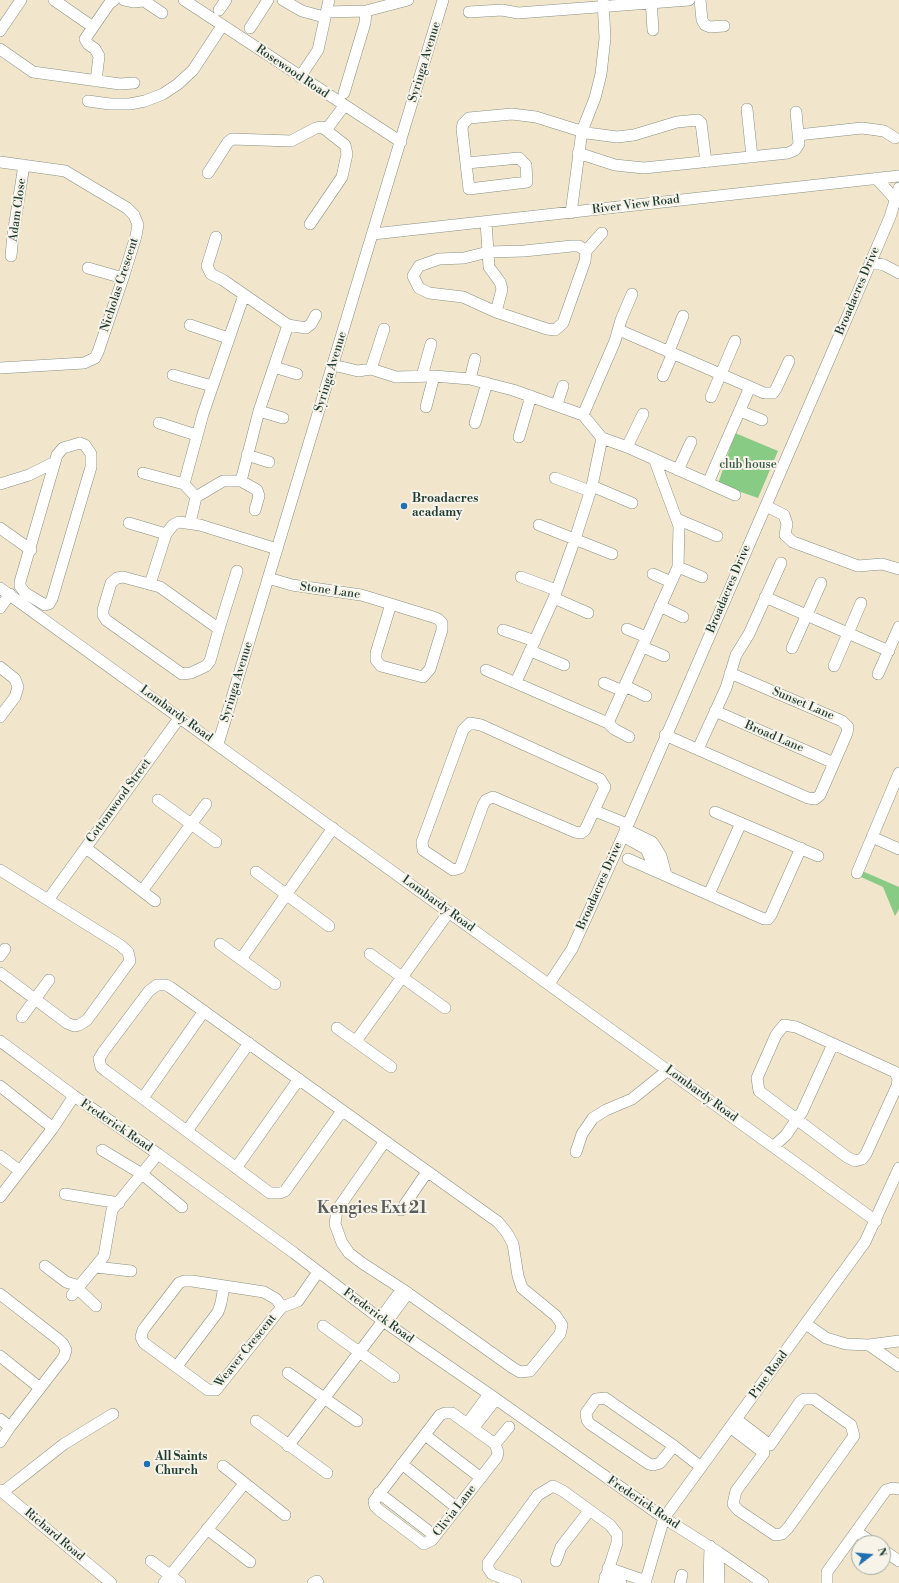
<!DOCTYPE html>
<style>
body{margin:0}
#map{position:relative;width:899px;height:1583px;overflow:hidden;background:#f1e5cc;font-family:"Libre Bodoni",serif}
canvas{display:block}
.north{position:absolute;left:851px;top:1535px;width:40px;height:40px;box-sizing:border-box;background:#f7f3e8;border:1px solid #a1aaa0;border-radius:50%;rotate:74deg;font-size:11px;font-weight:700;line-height:16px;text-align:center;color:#1f3d34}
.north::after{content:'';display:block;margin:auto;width:14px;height:18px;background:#1f6fb2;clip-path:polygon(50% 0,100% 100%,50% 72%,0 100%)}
</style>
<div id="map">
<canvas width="899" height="1583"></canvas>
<div class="north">N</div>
</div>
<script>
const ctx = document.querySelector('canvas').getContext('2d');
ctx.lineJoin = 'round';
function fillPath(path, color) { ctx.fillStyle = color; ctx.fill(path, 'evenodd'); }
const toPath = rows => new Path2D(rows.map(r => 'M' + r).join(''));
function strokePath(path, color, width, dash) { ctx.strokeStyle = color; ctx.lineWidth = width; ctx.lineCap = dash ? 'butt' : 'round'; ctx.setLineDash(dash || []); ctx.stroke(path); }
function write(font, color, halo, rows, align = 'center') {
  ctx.font = font + ' "Libre Bodoni",serif'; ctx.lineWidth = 4; ctx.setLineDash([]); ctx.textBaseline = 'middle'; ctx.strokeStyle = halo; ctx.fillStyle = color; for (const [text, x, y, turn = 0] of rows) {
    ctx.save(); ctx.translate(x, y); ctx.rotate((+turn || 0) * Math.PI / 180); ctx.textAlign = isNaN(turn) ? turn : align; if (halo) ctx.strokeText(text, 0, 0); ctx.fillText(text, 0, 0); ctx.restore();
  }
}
fillPath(toPath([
 [735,433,778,451,758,498,718,484],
 [862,871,899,887,899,909,895,916,883,887,861,877]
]), '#87cb85');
const minor = toPath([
 [54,0,93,27],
 [124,0,133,2,144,1,162,13],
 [184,0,401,142],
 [283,0,302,11,324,17],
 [651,0,653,30],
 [700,0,702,20,705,25,710,27,724,26],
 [219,10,226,0],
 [326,12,366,11,408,0],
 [469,12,502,10,518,13,689,0],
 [250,28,268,0],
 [0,31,21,0],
 [0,49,33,72,120,84,134,83],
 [300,77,318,50,329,0],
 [96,81,99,56,95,49,88,44,85,39,109,4,114,0],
 [344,93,365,23,366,11],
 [88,101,110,104,130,104,145,101,163,94,178,84,193,70,222,26],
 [747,109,752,157],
 [326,130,344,106],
 [798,135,862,128,884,131,895,138],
 [578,153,615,165,644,168,788,153,795,150,799,144,796,112],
 [0,162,65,171,127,208,134,215,138,225,136,236,123,278,98,352,95,358,84,363,0,368],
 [467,163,519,158,526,165,527,182,469,189,462,129,463,124,469,118,512,114,536,117,587,133,617,137,634,135,677,122,698,120,701,123,706,162],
 [208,173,228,142,232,139,291,141,316,128,322,127,345,145,347,154,342,177,310,224],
 [876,178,895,199],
 [571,213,582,131,595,98,601,74,605,38,603,1],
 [486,222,489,267,500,282,502,289,496,312],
 [373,234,899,176],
 [216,237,207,266,211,274,223,280,288,325,306,328,311,324,316,315],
 [586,251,579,246,572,246,524,251,488,252,464,258,439,259,419,266,413,276,419,288,429,293,463,297,496,312,547,329,555,330,563,323,585,261,586,251,602,233],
 [11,256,13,235,24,165],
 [870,262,884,265,899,273],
 [88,268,123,278],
 [190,325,228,338],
 [619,330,764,393,773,393,776,389,789,361],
 [669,351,683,316],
 [333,365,358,371,371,369,396,377,434,376,470,379,513,390,583,415,602,438,627,447,735,495],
 [274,367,297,374],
 [371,369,384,329],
 [173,375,212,386],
 [422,376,431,344],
 [663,376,673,353],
 [470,379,475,359],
 [711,397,735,341],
 [557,404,563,386],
 [426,407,434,376],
 [259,411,283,418],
 [740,411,762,420],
 [583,415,615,341,621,320,632,294],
 [159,423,196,435],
 [475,423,487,383],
 [519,437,531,396],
 [80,443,85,445,91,454,91,467,52,599,49,604,45,605,25,593,20,586,20,582,57,455,63,448,80,443],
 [627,447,643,414],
 [247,455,269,462],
 [678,470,691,442],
 [143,473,184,484],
 [555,478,590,491],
 [241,481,259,411,288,325],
 [708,483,750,387],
 [0,484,29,475,55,462],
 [592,486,632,503],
 [196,497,184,484,203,414,244,295],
 [766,506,784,515,787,524,785,535,793,542,858,566,882,564,899,569],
 [677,519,717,536],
 [129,523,166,534],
 [190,523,196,497,223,481,241,481,257,490,259,496,255,510],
 [539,525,612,554],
 [0,528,31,550],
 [678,567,702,577],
 [653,574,671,582],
 [521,577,556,590],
 [268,578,292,585,361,595,368,597,433,617,438,619,442,623,442,630,430,669,423,677,381,666,376,660,376,653,391,604],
 [150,584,166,534,173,525,179,522,200,525,277,549],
 [0,588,876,1221],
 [765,597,889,651],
 [554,598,588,613],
 [660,606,683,617],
 [0,608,10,594],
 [219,629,160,587,123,577,117,578,111,583,103,610,103,615,106,620,182,674,191,673,206,666,210,661,219,629,237,571],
 [627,629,646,637],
 [503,630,535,641],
 [643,647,664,656],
 [792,648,821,583],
 [531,651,564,665],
 [834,666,861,603],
 [0,667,15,679,18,687,15,697,0,717],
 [486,670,608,723,614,729,629,737],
 [878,674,899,627],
 [516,682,554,598,575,539,592,486,602,438],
 [604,683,623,691],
 [625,686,646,696],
 [715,711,834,763],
 [470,723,481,725,600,779,605,787,585,830,581,833,575,832,493,797,486,800,483,805,460,868,453,870,423,850,422,842,463,730,470,723],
 [608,723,678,567,679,526,655,461],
 [665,735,808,798,815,799,820,795,847,733,848,727,842,721,730,673],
 [218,744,443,0],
 [698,749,726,688,736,655,749,634,781,563],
 [158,800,216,842],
 [595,811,627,824],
 [715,812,818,856],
 [625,829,652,842,655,846,661,856,666,875],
 [623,836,646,849,656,871],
 [872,837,899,849],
 [86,848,155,901],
 [628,859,764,919,768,919,771,915,801,848],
 [0,870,120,945,128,952,130,961,87,1020,79,1025,74,1026,67,1023,0,973],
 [256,872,329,926],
 [857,873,899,773],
 [142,891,206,804],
 [709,894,741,823],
 [48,900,180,717],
 [220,944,275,984],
 [370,954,445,1008],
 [0,956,5,949],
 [241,959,333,828],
 [549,984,572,949,623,836,831,355,890,217,899,188],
 [22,1017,49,980],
 [784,1025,796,1027,895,1072,898,1079,897,1086,866,1154,862,1159,855,1161,847,1157,759,1091,757,1078,776,1035,784,1025],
 [337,1028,391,1067],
 [0,1041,74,1096,158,1154,294,1253,383,1321,489,1394,664,1518,718,1552,763,1583],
 [356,1041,449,912],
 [0,1086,53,1128],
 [143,1098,204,1011],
 [342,1111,285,1191,280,1193,270,1193,106,1071,101,1067,99,1059,103,1052,149,991,157,985,166,985,170,987,463,1197,498,1222,507,1233,513,1244,518,1276,522,1288,556,1316,562,1325,560,1334,530,1371,520,1372,513,1368,402,1289,362,1263,349,1253,342,1243,335,1224,337,1210,385,1141],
 [187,1131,249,1043],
 [774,1146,786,1135,802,1112,833,1044],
 [102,1150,142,1174,182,1207],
 [576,1152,582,1134,593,1118,606,1110,632,1099,668,1070],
 [0,1156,20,1171],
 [236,1168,299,1079],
 [65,1194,119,1203],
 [0,1197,53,1128,74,1096],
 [401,1210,427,1172],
 [45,1266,66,1282,79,1286],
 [96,1267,131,1271],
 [77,1288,96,1306],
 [0,1294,59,1340,63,1344,66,1350,64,1357,10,1427,0,1419],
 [72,1295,104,1256,112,1210,158,1154],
 [282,1307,276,1299,264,1292,192,1281,184,1281,179,1283,149,1322,143,1330,141,1337,144,1343,208,1390,216,1390,277,1313,282,1307,298,1301,318,1272],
 [380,1319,402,1289],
 [386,1323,408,1293],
 [806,1324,826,1338,846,1344,869,1345,899,1341],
 [323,1326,394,1377],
 [869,1345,899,1366],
 [0,1356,40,1388],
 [177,1366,218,1312,221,1303,224,1286],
 [288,1373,357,1421],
 [445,1413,452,1413,495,1444,498,1452,497,1457,432,1540,424,1544,379,1510,375,1506,374,1501,440,1415,445,1413],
 [256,1421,327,1473],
 [467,1424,489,1394],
 [474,1427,496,1399],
 [730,1427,764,1453,736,1491,733,1504,738,1510,775,1535,782,1534,788,1528,854,1436,851,1425,814,1399,804,1399,800,1402,770,1445,736,1419],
 [425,1435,481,1478],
 [0,1442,10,1427],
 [495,1444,509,1427],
 [288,1446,383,1321],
 [674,1446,660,1463,653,1465,649,1464,590,1424,587,1420,586,1413,596,1399,605,1398,674,1446,701,1467],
 [402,1464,457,1508],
 [223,1466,285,1515],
 [0,1490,111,1583],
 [3,1492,64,1444,113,1414],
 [379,1493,435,1536],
 [207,1529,250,1562],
 [857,1532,873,1543],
 [883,1550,899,1561],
 [718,1552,719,1583],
 [151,1561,180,1583],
 [556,1561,561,1547,589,1511],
 [608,1568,646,1581],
 [605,1577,621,1583],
 [164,1583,244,1484],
 [313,1583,317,1581,318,1583],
 [516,1583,492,1574,488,1568,488,1563,538,1495,553,1486,563,1491,610,1525,617,1534,617,1543,604,1583],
 [645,1583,664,1518,865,1242,899,1168],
 [680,1583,682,1575],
 [709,1583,710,1546],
 [827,1583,827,1572,886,1490,893,1488,899,1489]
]);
strokePath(minor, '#889180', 12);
strokePath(minor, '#fff', 11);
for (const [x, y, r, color] of [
 [404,506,4,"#1f6fb2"],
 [147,1464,4,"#1f6fb2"]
]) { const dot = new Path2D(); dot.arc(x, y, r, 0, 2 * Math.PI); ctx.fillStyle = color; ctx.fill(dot); strokePath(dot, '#f7f3e8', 1.5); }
write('12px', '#1f3d34', '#f7f3e8', [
 ["Syringa Avenue",425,62,-73],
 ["Rosewood Road",292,72,34],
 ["River View Road",636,205,-7],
 ["Adam Close",18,210,-82],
 ["Nicholas Crescent",120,285,-72],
 ["Broadacres Drive",858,291,-67],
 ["Syringa Avenue",331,372,-73],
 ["Broadacres Drive",729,589,-67],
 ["Stone Lane",330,591,8],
 ["Syringa Avenue",237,682,-73],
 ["Sunset Lane",803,704,23],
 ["Lombardy Road",176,714,36],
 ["Broad Lane",774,737,23],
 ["Cottonwood Street",119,801,-54],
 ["Broadacres Drive",600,886,-66],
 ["Lombardy Road",438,904,36],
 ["Lombardy Road",701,1094,36],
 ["Frederick Road",116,1126,34],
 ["Frederick Road",378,1316,36],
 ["Weaver Crescent",246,1351,-51],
 ["Pine Road",769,1375,-54],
 ["Frederick Road",643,1503,34],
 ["Clivia Lane",455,1511,-52],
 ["Richard Road",54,1535,40]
]);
write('12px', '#345944', '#f7f3e8', [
 ["club house",748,465]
]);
write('bold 12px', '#1f3d34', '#f7f3e8', [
 ["Broadacres",412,499],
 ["acadamy",412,513],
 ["All Saints",155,1457],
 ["Church",155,1471]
], 'left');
write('bold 16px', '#5b5c5c', '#f7f3e8', [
 ["Kengies Ext 21",372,1209]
]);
</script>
